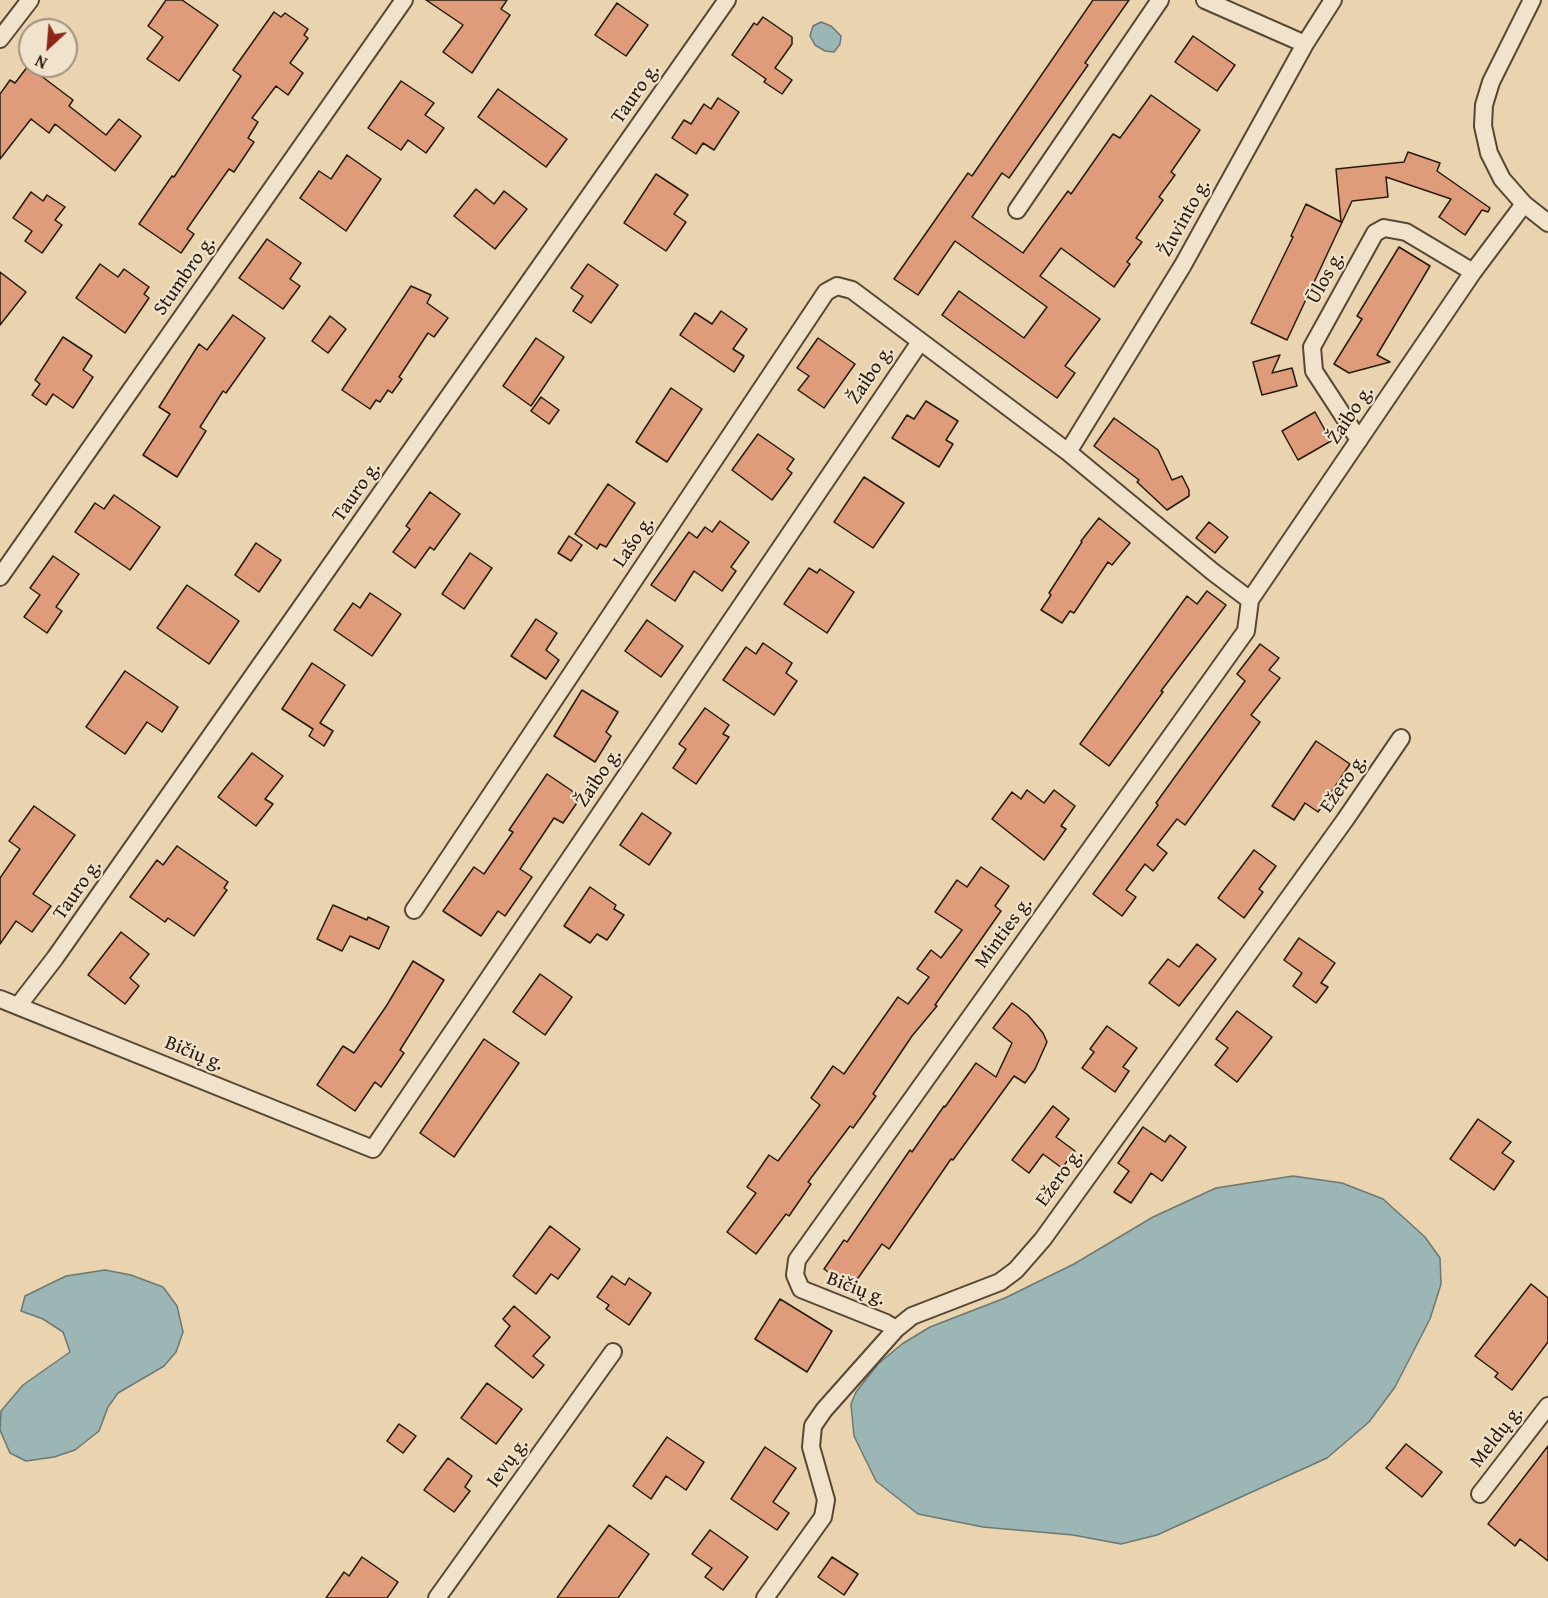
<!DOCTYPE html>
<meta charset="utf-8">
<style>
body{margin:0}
#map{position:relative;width:1548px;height:1598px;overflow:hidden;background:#ead3af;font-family:"Gentium Book Plus",serif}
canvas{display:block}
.north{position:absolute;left:18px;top:18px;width:60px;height:60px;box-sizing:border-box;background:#f1e2cb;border:2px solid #a0927f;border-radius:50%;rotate:206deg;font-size:16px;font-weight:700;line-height:24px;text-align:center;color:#261a0c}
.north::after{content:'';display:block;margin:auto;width:21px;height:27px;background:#8f2418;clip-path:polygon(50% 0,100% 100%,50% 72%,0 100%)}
</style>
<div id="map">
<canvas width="1548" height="1598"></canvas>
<div class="north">N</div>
</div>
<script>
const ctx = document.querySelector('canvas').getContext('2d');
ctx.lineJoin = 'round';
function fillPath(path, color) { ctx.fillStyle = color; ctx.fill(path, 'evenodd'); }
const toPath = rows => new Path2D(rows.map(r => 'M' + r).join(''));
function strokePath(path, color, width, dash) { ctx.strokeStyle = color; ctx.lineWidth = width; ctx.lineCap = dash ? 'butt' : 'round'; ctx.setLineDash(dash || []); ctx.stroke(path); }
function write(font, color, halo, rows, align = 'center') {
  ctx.font = font + ' "Gentium Book Plus",serif'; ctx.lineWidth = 4.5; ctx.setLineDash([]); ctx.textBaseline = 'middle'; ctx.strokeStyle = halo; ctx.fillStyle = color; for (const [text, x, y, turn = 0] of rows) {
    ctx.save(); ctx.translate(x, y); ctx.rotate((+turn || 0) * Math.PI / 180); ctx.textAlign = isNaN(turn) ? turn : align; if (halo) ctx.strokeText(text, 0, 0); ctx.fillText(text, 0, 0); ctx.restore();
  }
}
const water = toPath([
 [821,22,831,26,841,36,840,44,834,52,825,51,815,45,810,36,813,26,821,22],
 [1293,1176,1342,1183,1383,1199,1425,1237,1440,1258,1441,1284,1430,1319,1395,1387,1369,1422,1327,1458,1157,1535,1121,1544,1073,1535,983,1527,918,1514,876,1481,854,1436,851,1404,856,1392,878,1364,902,1344,930,1327,1005,1298,1074,1264,1153,1217,1216,1188,1293,1176],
 [105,1270,131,1275,163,1287,177,1306,183,1332,176,1352,164,1366,118,1393,108,1407,99,1431,75,1450,54,1457,26,1461,10,1453,0,1430,1,1411,23,1385,70,1352,63,1332,43,1319,21,1311,25,1296,66,1276,105,1270]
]);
fillPath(water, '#9bb6b4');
strokePath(water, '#6c7871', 1.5);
const building = toPath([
 [166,0,182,0,218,25,179,81,147,59,163,37,148,26,166,0],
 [426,0,507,0,501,9,510,15,472,73,443,52,463,25,426,0],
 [1093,0,1129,0,1085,63,1088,65,1009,178,1002,173,972,217,1023,253,1068,191,1071,194,1113,134,1120,138,1151,95,1200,130,1171,172,1175,175,1159,197,1163,200,1136,238,1142,242,1127,262,1130,264,1114,287,1061,248,1040,276,1100,319,1065,366,1075,373,1057,398,942,315,959,291,1024,338,1047,307,955,241,918,295,894,279,968,173,972,176,1093,0],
 [617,3,648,25,626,56,595,35,617,3],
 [274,12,281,17,285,13,308,29,304,35,308,38,290,63,303,73,288,95,276,86,252,118,258,122,248,138,254,142,234,172,229,169,224,176,187,229,194,234,181,253,139,224,172,176,174,177,241,76,233,70,274,12],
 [763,17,792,37,792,44,775,68,792,80,782,94,764,82,766,79,732,55,754,23,757,25,763,17],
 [1193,36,1235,65,1217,91,1175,62,1193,36],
 [28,66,73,100,69,106,106,135,119,119,141,136,115,171,55,124,49,133,31,119,0,159,0,94,10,80,15,83,28,66],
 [401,81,434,103,425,115,444,128,426,153,408,140,401,150,368,128,401,81],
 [498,89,567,139,546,167,478,117,498,89],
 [718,98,739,112,714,150,703,143,696,154,672,138,684,120,691,124,704,104,711,109,718,98],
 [1408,152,1440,163,1437,171,1490,208,1488,212,1482,210,1465,235,1439,217,1451,199,1386,177,1388,197,1352,201,1287,340,1251,323,1293,237,1291,236,1306,204,1341,222,1336,169,1404,162,1408,152],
 [347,155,381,179,346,231,300,198,319,171,331,179,347,155],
 [656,174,688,195,674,214,686,222,666,251,624,223,656,174],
 [476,189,494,204,504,191,527,209,495,249,454,216,476,189],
 [31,192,43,201,47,195,65,207,55,220,62,225,42,253,25,241,32,231,13,218,31,192],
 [267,239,301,263,290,279,300,286,283,309,239,278,267,239],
 [1399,247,1430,266,1377,355,1390,362,1349,373,1334,364,1362,319,1357,316,1399,247],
 [100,264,118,277,124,269,149,287,144,294,149,298,125,333,76,298,100,264],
 [588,264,618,285,591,323,573,311,583,296,571,288,588,264],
 [0,272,26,292,0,325,0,272],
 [411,286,431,295,427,303,448,318,434,337,428,333,399,377,402,379,392,393,388,390,380,402,376,400,370,409,342,390,411,286],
 [721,311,747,329,733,349,744,356,734,372,680,335,695,313,712,324,721,311],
 [233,315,265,338,226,393,223,391,200,427,206,431,177,477,143,455,170,414,159,407,199,344,207,350,233,315],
 [330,316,346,329,328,353,312,341,330,316],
 [63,337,92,356,83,370,93,377,73,408,53,394,46,405,32,395,40,384,35,380,63,337],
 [536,338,564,357,531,406,503,386,536,338],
 [818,338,855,364,824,408,798,390,809,376,797,368,818,338],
 [1280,355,1272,373,1292,368,1297,386,1262,395,1253,362,1280,355],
 [671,388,702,409,667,462,636,442,671,388],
 [541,397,559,410,549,424,531,411,541,397],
 [926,401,958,421,946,440,953,444,939,467,892,438,907,415,914,419,926,401],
 [1315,412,1331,441,1298,460,1282,431,1315,412],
 [1114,418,1158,450,1172,480,1182,476,1189,490,1189,496,1167,510,1137,482,1139,480,1094,446,1114,418],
 [758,434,794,459,787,469,792,473,772,500,732,470,758,434],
 [864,477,904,503,873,548,834,522,864,477],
 [608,484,635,503,606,547,600,544,597,549,575,534,608,484],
 [430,492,460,514,434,550,430,547,415,568,393,552,410,529,406,526,430,492],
 [114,495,160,527,130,570,75,532,95,503,104,509,114,495],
 [1099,518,1130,543,1112,565,1108,562,1074,613,1070,611,1062,623,1041,610,1051,595,1049,593,1082,542,1081,541,1099,518],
 [720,521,749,542,731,567,736,571,722,591,694,571,675,601,651,585,689,532,697,538,705,527,712,532,720,521],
 [1209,522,1228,537,1215,553,1196,538,1209,522],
 [569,536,582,545,571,561,558,553,569,536],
 [256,543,281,560,259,592,235,575,256,543],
 [470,553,492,568,464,609,442,594,470,553],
 [53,556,79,574,56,607,62,611,47,633,24,617,40,595,30,588,53,556],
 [809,568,817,573,820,569,854,592,827,633,784,604,809,568],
 [187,585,239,621,209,664,157,628,187,585],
 [1207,591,1226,605,1161,691,1163,692,1109,766,1080,744,1187,596,1197,604,1207,591],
 [370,593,401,614,372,656,334,630,353,603,360,608,370,593],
 [536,619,557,633,546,650,559,660,546,679,511,656,536,619],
 [647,620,683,646,661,677,625,651,647,620],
 [763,643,792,663,786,673,797,681,774,715,723,680,746,647,756,654,763,643],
 [1260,644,1279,658,1269,670,1280,678,1251,715,1260,722,1185,825,1177,819,1157,845,1167,853,1153,871,1145,864,1126,890,1136,897,1122,916,1093,894,1158,805,1156,803,1187,760,1245,681,1237,674,1260,644],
 [312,663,345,685,320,723,333,731,324,746,309,736,313,729,282,709,312,663],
 [125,671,178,707,162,732,147,722,125,754,86,727,125,671],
 [582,690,618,712,606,732,611,736,595,762,554,736,582,690],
 [705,708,729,725,723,734,729,737,696,784,673,768,686,749,679,744,705,708],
 [1316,741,1350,764,1318,812,1305,803,1294,820,1272,806,1316,741],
 [252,753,283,776,265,799,273,804,256,826,218,797,252,753],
 [547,774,581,797,563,823,554,818,520,869,532,877,505,916,498,911,481,936,443,911,474,867,484,874,513,832,509,830,547,774],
 [1027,790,1044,803,1054,790,1075,806,1061,826,1066,829,1044,860,992,819,1012,792,1021,799,1027,790],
 [34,806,75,835,33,894,51,906,32,932,16,921,0,944,0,878,20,849,9,841,34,806],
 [642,813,671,833,649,865,620,845,642,813],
 [177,846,228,882,224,888,227,890,194,936,168,918,165,922,130,897,157,860,163,865,177,846],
 [1254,850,1276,866,1259,889,1263,892,1244,918,1218,898,1254,850],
 [981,867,1009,886,995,906,1001,911,935,1005,937,1006,912,1036,873,1094,876,1096,853,1128,850,1126,808,1182,811,1184,789,1216,786,1214,756,1254,727,1232,756,1193,747,1187,769,1155,778,1161,820,1105,811,1098,833,1066,844,1074,898,997,908,1004,929,977,917,969,931,950,941,958,962,930,935,912,957,880,967,887,981,867],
 [590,887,616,905,614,909,624,915,607,940,597,934,590,943,564,926,590,887],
 [333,905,367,920,368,917,389,927,379,949,350,936,342,951,317,939,333,905],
 [121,932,149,954,130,978,139,986,125,1004,88,975,121,932],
 [1299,938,1335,963,1321,983,1328,987,1316,1003,1293,986,1302,973,1284,960,1299,938],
 [1197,944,1216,959,1179,1006,1149,983,1168,959,1179,967,1197,944],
 [413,961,444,980,400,1050,404,1053,381,1087,375,1082,355,1111,317,1085,343,1046,354,1053,387,1005,413,961],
 [540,974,572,997,545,1035,513,1012,540,974],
 [1012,1003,1028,1015,1043,1033,1047,1042,1035,1069,1025,1083,1014,1076,953,1160,951,1159,889,1249,882,1244,851,1288,824,1269,844,1240,847,1242,910,1150,912,1152,944,1106,945,1107,976,1063,996,1077,1012,1043,993,1028,1012,1003],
 [1237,1011,1272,1037,1237,1082,1215,1065,1228,1048,1216,1039,1237,1011],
 [1107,1026,1137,1048,1123,1067,1129,1071,1115,1092,1082,1068,1094,1052,1090,1049,1107,1026],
 [484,1039,519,1063,454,1157,420,1133,484,1039],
 [1053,1106,1069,1119,1056,1137,1075,1151,1062,1168,1043,1154,1029,1173,1012,1160,1053,1106],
 [1478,1119,1511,1142,1502,1153,1514,1161,1494,1190,1450,1159,1478,1119],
 [1143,1127,1165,1142,1170,1135,1186,1147,1162,1181,1151,1173,1131,1203,1114,1192,1129,1171,1118,1163,1143,1127],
 [550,1226,580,1249,558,1279,551,1274,536,1294,513,1276,550,1226],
 [612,1276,625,1285,629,1278,651,1293,629,1325,606,1309,609,1305,597,1297,612,1276],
 [1531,1284,1548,1298,1548,1342,1512,1390,1495,1377,1498,1373,1475,1356,1531,1284],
 [780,1299,832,1331,807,1372,755,1339,780,1299],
 [514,1306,550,1337,533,1356,544,1365,533,1378,495,1346,510,1326,503,1319,514,1306],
 [487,1383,522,1409,496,1444,461,1418,487,1383],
 [399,1424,416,1436,403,1453,387,1441,399,1424],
 [667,1437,704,1462,686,1490,666,1476,651,1499,633,1486,667,1437],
 [1406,1444,1442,1472,1422,1497,1386,1468,1406,1444],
 [1548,1446,1548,1561,1520,1539,1515,1546,1488,1524,1548,1446],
 [765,1447,796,1468,773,1502,789,1513,777,1530,731,1499,765,1447],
 [448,1458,472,1476,465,1487,470,1491,454,1512,424,1490,448,1458],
 [609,1525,649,1554,618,1598,557,1598,609,1525],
 [710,1530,748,1557,723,1590,705,1577,712,1568,692,1554,710,1530],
 [362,1557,398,1582,387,1598,326,1598,344,1572,349,1576,362,1557],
 [832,1557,858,1574,844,1595,818,1577,832,1557]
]);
fillPath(building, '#df9c7b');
strokePath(building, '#261a0c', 1.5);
const minor = toPath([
 [1205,0,1305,44],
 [1532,0,1491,82,1484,105,1483,126,1489,153,1502,179,1524,204,1548,223],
 [0,39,30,0],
 [1017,210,1160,0],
 [1359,440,1314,371,1312,347,1375,233,1384,228,1406,232,1473,272],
 [1068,452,1183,265,1305,44,1333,0],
 [0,577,404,0],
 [414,910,826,292,837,286,852,290,1068,452,1213,572,1250,600,1473,272,1524,204],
 [0,999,373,1149,920,342],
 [18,1006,55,958,727,0],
 [896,1329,886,1323,801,1289,795,1275,797,1260,1246,631,1250,600],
 [1480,1494,1548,1406],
 [437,1598,613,1352],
 [765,1598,823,1517,826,1500,811,1447,813,1426,824,1410,896,1329,912,1316,1000,1282,1016,1270,1043,1239,1345,820,1401,738]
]);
strokePath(minor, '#574835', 20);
strokePath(minor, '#f1e2cb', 16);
write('20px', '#261a0c', '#f1e2cb', [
 ["Tauro g.",636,94,-55],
 ["Žuvinto g.",1185,218,-61],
 ["Stumbro g.",185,276,-55],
 ["Ūlos g.",1326,278,-61],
 ["Žaibo g.",871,375,-56],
 ["Žaibo g.",1351,415,-56],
 ["Tauro g.",357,492,-55],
 ["Lašo g.",634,542,-56],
 ["Žaibo g.",599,778,-56],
 ["Ežero g.",1344,784,-55],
 ["Tauro g.",78,890,-55],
 ["Minties g.",1004,933,-54],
 ["Bičių g.",194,1054,22],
 ["Ežero g.",1060,1178,-54],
 ["Bičių g.",856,1289,21],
 ["Meldų g.",1497,1437,-52],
 ["Ievų g.",508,1463,-54]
]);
</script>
